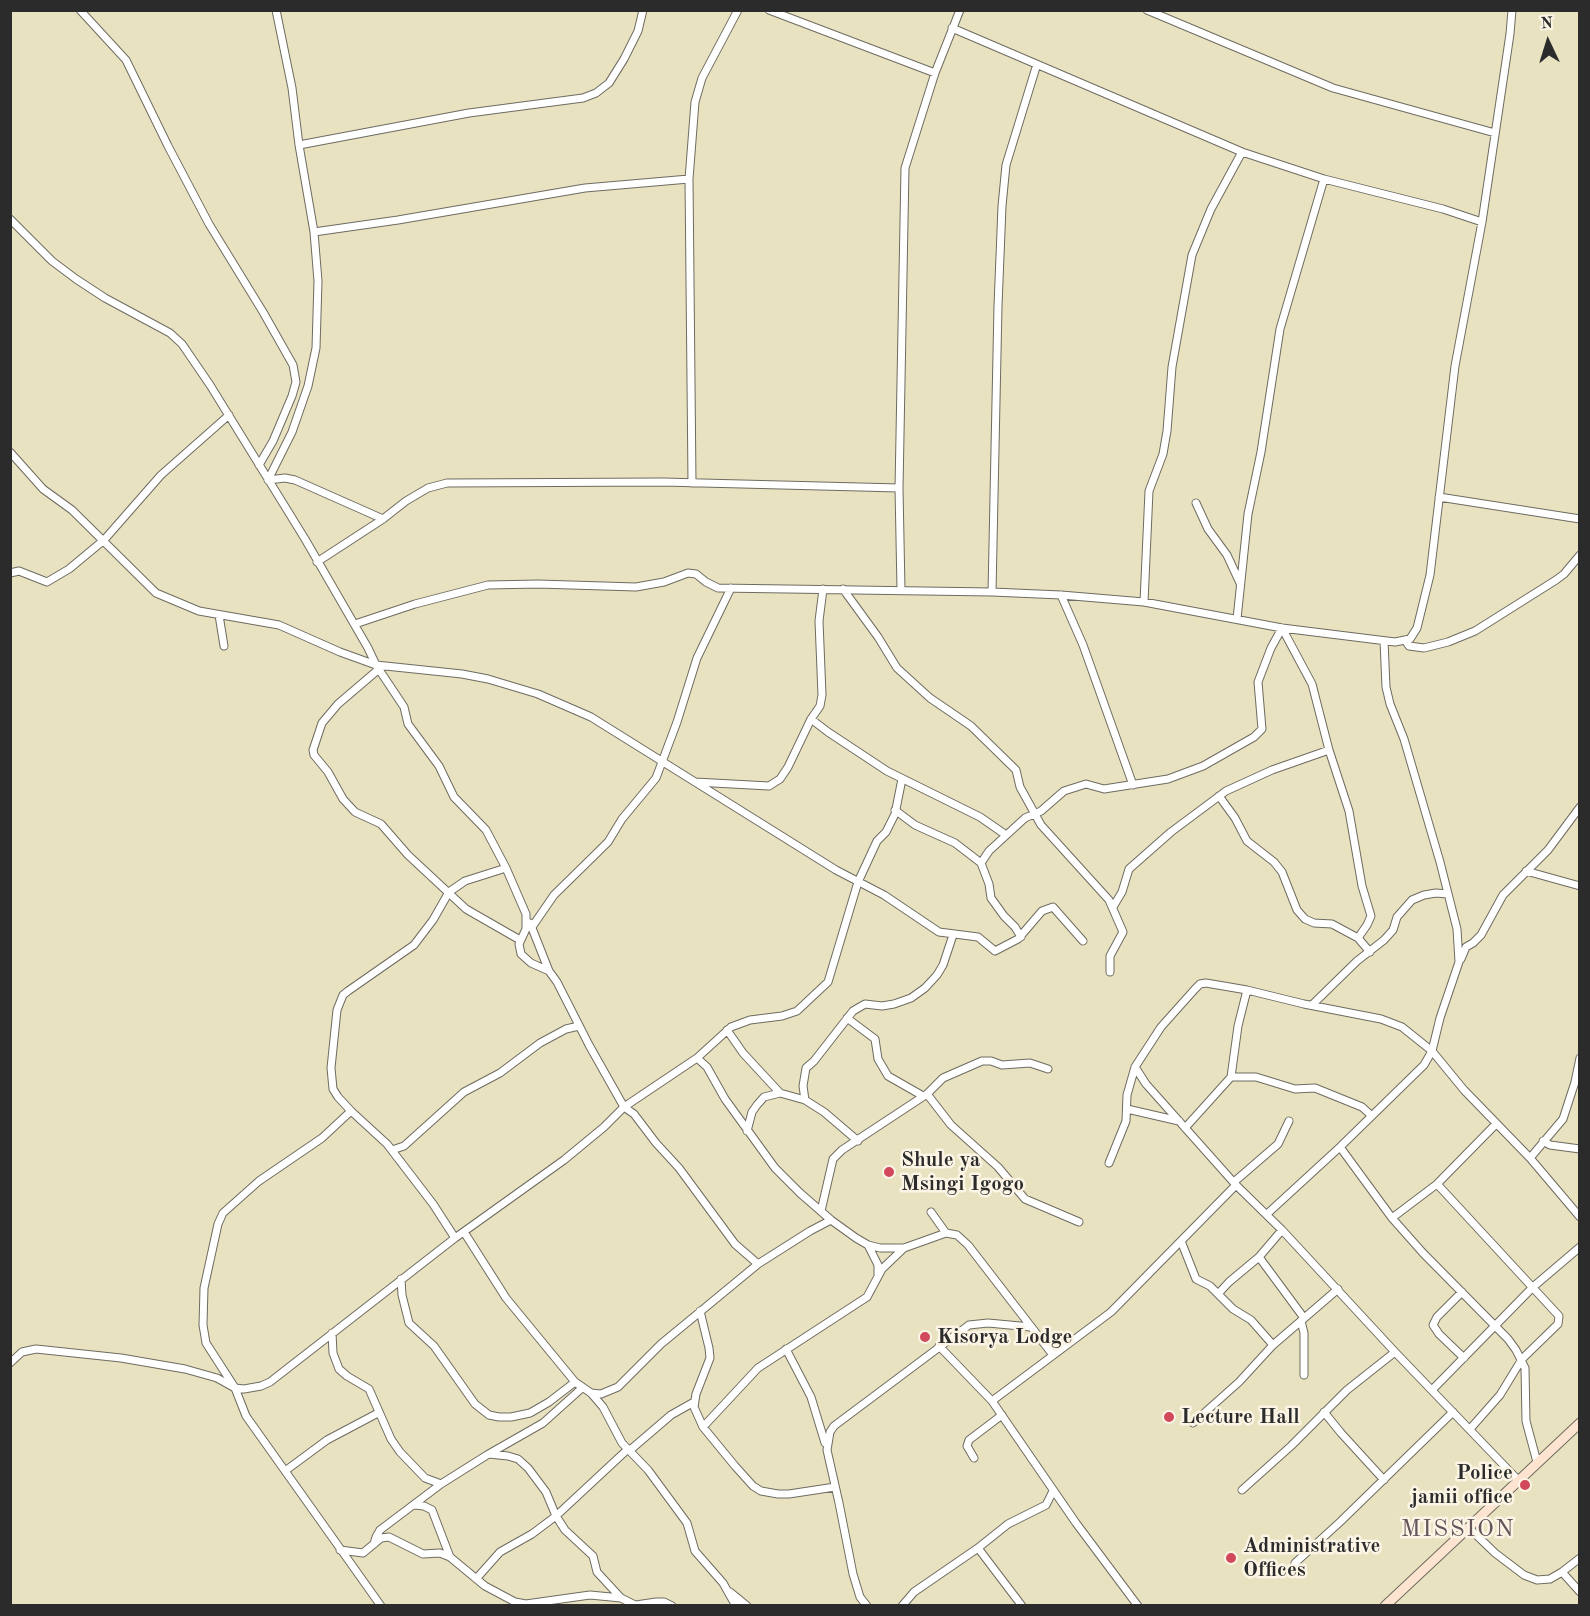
<!DOCTYPE html>
<style>
body{margin:0}
#map{position:relative;width:1590px;height:1616px;overflow:hidden;background:#e9e2c1;font-family:"Old Standard TT",serif}
canvas{display:block}
.frame{position:absolute;inset:0;border:12px solid #2b2b2b;pointer-events:none}
.north{position:absolute;left:1518px;top:12px;width:60px;height:60px;-webkit-text-stroke:4px #fcf5e5;paint-order:stroke;rotate:356deg;font-size:16px;font-weight:700;line-height:24px;text-align:center;color:#2b2b2b}
.north::after{content:'';display:block;margin:auto;width:21px;height:27px;background:#2b2b2b;clip-path:polygon(50% 0,100% 100%,50% 72%,0 100%)}
</style>
<div id="map">
<canvas width="1590" height="1616"></canvas>
<div class="frame"></div>
<div class="north">N</div>
</div>
<script>
const ctx = document.querySelector('canvas').getContext('2d');
ctx.lineJoin = 'round';
const toPath = rows => new Path2D(rows.map(r => 'M' + r).join(''));
function strokePath(path, color, width, dash) { ctx.strokeStyle = color; ctx.lineWidth = width; ctx.lineCap = dash ? 'butt' : 'round'; ctx.setLineDash(dash || []); ctx.stroke(path); }
function write(font, color, halo, rows, align = 'center') {
  ctx.font = font + ' "Old Standard TT",serif'; ctx.lineWidth = 5; ctx.setLineDash([]); ctx.textBaseline = 'middle'; ctx.strokeStyle = halo; ctx.fillStyle = color; for (const [text, x, y, turn = 0] of rows) {
    ctx.save(); ctx.translate(x, y); ctx.rotate((+turn || 0) * Math.PI / 180); ctx.textAlign = isNaN(turn) ? turn : align; if (halo) ctx.strokeText(text, 0, 0); ctx.fillText(text, 0, 0); ctx.restore();
  }
}
const street = toPath([
 [80,10,126,60,168,146,209,224,263,312,293,365,296,382,292,396,273,441,259,465],
 [769,10,935,73],
 [1147,10,1333,88,1495,133],
 [952,28,1242,152,1324,179,1443,209,1482,222],
 [299,145,469,113,583,98,596,93,609,83,624,59,638,31,643,10],
 [10,219,52,261,76,279,105,298,170,333,182,344,210,385,305,539,368,648,376,665,404,707,408,724,439,766,454,797,486,830,506,868,526,914,526,929,519,944,521,954,531,963,549,971,557,982,589,1045,624,1107,604,1127,564,1160,455,1238,270,1382,261,1386,244,1389,235,1388,217,1378,185,1369,121,1358,36,1349,22,1352,10,1363],
 [314,232,398,220,585,188,689,179],
 [10,452,43,489,72,510,156,593,199,611,279,625,340,652,376,665,462,674,488,679,538,694,591,717,836,870,884,895,939,932,978,937,995,951,1018,939,1042,911,1053,907,1083,941],
 [268,480,292,432,308,386,316,348,318,281,314,232,299,145,292,88,276,10],
 [268,480,285,478,295,480,383,519],
 [692,483,689,179,695,102,702,78,738,10],
 [1439,497,1580,519],
 [1196,503,1208,529,1227,555,1240,583],
 [317,562,383,519,406,501,428,488,447,483,663,482,899,488],
 [10,573,19,571,47,582,69,569,104,540,161,475,229,415],
 [843,589,878,637,897,668,930,698,971,726,1016,770,1020,787,1041,825,1109,900,1123,932,1110,956,1110,972],
 [901,590,899,488,905,168,935,73,960,10],
 [992,592,998,306,1002,206,1006,165,1037,64],
 [1061,595,1083,645,1133,785],
 [1144,602,1149,491,1163,454,1167,431,1172,367,1192,255,1211,209,1242,152],
 [219,615,224,646],
 [1237,619,1248,514,1261,452,1280,329,1324,179],
 [355,624,415,604,488,585,538,584,636,587,664,582,688,573,696,574,706,582,718,588,992,592,1061,595,1144,602,1282,628,1395,642,1410,639,1417,628,1430,575,1455,366,1482,222,1510,34,1512,10],
 [1282,628,1312,684,1329,750,1349,811,1362,886,1371,916,1367,925,1358,938],
 [1405,640,1409,646,1424,648,1448,642,1475,631,1556,580,1564,574,1580,555],
 [379,669,338,704,322,723,313,750,314,755,328,772,343,799,355,812,381,824,408,855,466,909,520,940],
 [811,719,828,732,887,771,980,817,1006,835],
 [695,782,769,786,780,779,788,767,811,719,820,706,822,695,819,621,823,589],
 [1219,796,1235,818,1247,841,1274,862,1282,872,1297,910,1305,919,1314,923,1332,924,1358,938,1370,952],
 [895,810,915,825,955,843,981,863,989,884,991,898,1004,916,1015,927,1021,937],
 [981,863,989,851,1025,818,1041,811,1064,791,1086,784,1104,789,1168,779,1203,766,1254,737,1262,729,1258,682,1271,648,1282,628],
 [1526,871,1580,886],
 [1113,907,1122,892,1129,869,1171,832,1226,791,1272,770,1329,750],
 [530,923,549,971],
 [532,927,554,895,608,842,622,819,656,778,677,722,697,658,731,588],
 [1461,959,1466,947,1473,943,1481,935,1503,895,1548,850,1580,807],
 [1247,990,1238,1026,1231,1077,1256,1077,1295,1089,1315,1088,1362,1107,1372,1116],
 [1312,1005,1357,961,1384,940,1393,930,1397,917,1412,900,1424,895,1436,893,1448,894],
 [847,1018,875,1039,878,1059,888,1076,923,1096],
 [727,1030,743,1053,780,1093],
 [697,1058,731,1027,750,1020,782,1016,797,1011,828,982,858,882,877,841,886,832,895,814,902,779],
 [1135,1067,1146,1084,1236,1185,1282,1230,1395,1352,1518,1480],
 [927,1094,951,1125,998,1167,1025,1199,1079,1222],
 [805,1100,803,1086,806,1068,814,1061,853,1011,865,1004,882,1006,894,1004,911,998,925,988,937,975,943,965,953,935],
 [1127,1109,1179,1121],
 [351,1111,322,1138,259,1181,223,1213,218,1224,204,1288,203,1325,206,1343,235,1388,246,1416,381,1606],
 [1185,1128,1231,1077],
 [747,1131,752,1112,757,1105,764,1097,780,1093,805,1100,824,1112,858,1141],
 [1543,1141,1550,1145,1580,1149],
 [1340,1147,1392,1218,1423,1253,1508,1339,1516,1350,1525,1368,1526,1421,1537,1462],
 [392,1150,404,1146,464,1092,500,1073,540,1043,566,1029,579,1026],
 [1530,1158,1563,1119,1575,1082,1580,1058],
 [1109,1163,1126,1121,1127,1095,1135,1067,1161,1027,1195,989,1200,984,1206,983,1247,990,1304,1004,1381,1019,1402,1027,1432,1051,1464,1090,1530,1158,1580,1217],
 [1234,1182,1278,1144,1289,1121],
 [1437,1184,1559,1316,1558,1324,1522,1359,1500,1395,1470,1429],
 [821,1211,833,1159,842,1150,927,1094,943,1078,982,1061,991,1061,1002,1065,1030,1063,1048,1069],
 [931,1212,946,1233],
 [1267,1214,1340,1147,1424,1065,1432,1051,1440,1018,1459,962,1457,929,1440,862,1404,739,1390,704,1386,687,1384,641],
 [1392,1218,1437,1184,1496,1124],
 [1282,1230,1259,1257,1304,1318],
 [464,1232,506,1298,575,1382,591,1393,601,1394,618,1387,661,1344,758,1264,810,1231,831,1220],
 [455,1238,433,1204,387,1144,351,1111,338,1097,333,1089,331,1068,337,1010,343,995,348,991,414,945,433,920,449,892,465,881,506,868],
 [1181,1241,1196,1279,1210,1286,1233,1309,1251,1320,1273,1345],
 [868,1245,878,1265,878,1274],
 [758,1264,735,1244,679,1168,656,1143,634,1114,624,1107,697,1058,707,1067,725,1099,775,1168,800,1193,831,1220,856,1238,868,1245,880,1248,904,1248,946,1233,957,1235,968,1245,1053,1355],
 [401,1279,402,1295,409,1323,434,1346,475,1404,489,1415,499,1417,511,1417,530,1413,549,1402,575,1382],
 [1462,1292,1437,1317,1433,1325,1439,1334,1464,1358],
 [1218,1294,1229,1282,1259,1257],
 [700,1311,709,1348,710,1358,696,1394,694,1407,703,1427,735,1466,753,1486,761,1491,778,1494,789,1494,835,1487],
 [1301,1321,1304,1333,1304,1375],
 [332,1333,333,1353,339,1369,347,1376,369,1389,391,1439,400,1452,425,1478,441,1484],
 [939,1346,992,1401,1076,1523,1138,1606],
 [786,1349,811,1397,825,1443],
 [1432,1390,1533,1287,1580,1247],
 [591,1393,603,1407,622,1443,648,1470,687,1523,695,1551,723,1583,736,1606],
 [992,1401,1111,1312,1236,1185],
 [1324,1412,1341,1433,1384,1480],
 [1193,1423,1239,1382,1273,1345,1338,1289],
 [703,1427,758,1368,867,1297,882,1269,904,1248],
 [629,1451,671,1415,694,1402],
 [489,1454,508,1456,518,1459,528,1468,546,1492,556,1516,565,1530,593,1556,597,1572,621,1598],
 [974,1458,967,1446,969,1440,1002,1415],
 [285,1471,327,1440,378,1413],
 [1242,1490,1291,1446,1347,1390,1395,1352],
 [414,1505,424,1506,432,1510,450,1557],
 [1469,1528,1495,1553,1524,1575,1537,1580,1550,1579,1562,1572,1580,1558],
 [374,1544,376,1537,380,1530,441,1484,487,1455,543,1423,582,1388],
 [978,1548,1022,1606],
 [340,1550,363,1553,381,1538,389,1537,423,1554,440,1553,450,1557,485,1586,515,1602,526,1604,590,1595,621,1598,637,1606],
 [1295,1563,1340,1522,1453,1412],
 [1562,1572,1580,1592],
 [476,1579,500,1552,532,1534,556,1516,628,1449],
 [730,1592,747,1606],
 [636,1605,656,1602,664,1602,672,1606],
 [867,1606,860,1597,853,1574,839,1503,827,1450,830,1432,834,1426,969,1325,988,1323,1031,1327],
 [902,1606,914,1592,978,1548,1008,1524,1046,1505,1053,1491]
]);
const secondary = toPath([
 [1385,1606,1580,1423]
]);
strokePath(street, '#6e6b60', 9);
strokePath(secondary, '#6e6b60', 11);
strokePath(street, '#fff', 7);
strokePath(secondary, '#fde4d1', 9);
for (const [x, y, r, color] of [
 [889,1172,6,"#d1495b"],
 [925,1337,6,"#d1495b"],
 [1169,1417,6,"#d1495b"],
 [1525,1485,6,"#d1495b"],
 [1231,1558,6,"#d1495b"]
]) { const dot = new Path2D(); dot.arc(x, y, r, 0, 2 * Math.PI); ctx.fillStyle = color; ctx.fill(dot); strokePath(dot, '#fcf5e5', 2); }
write('bold 21px', '#2b2b2b', '#fcf5e5', [
 ["Shule ya",901,1160],
 ["Msingi Igogo",901,1184],
 ["Kisorya Lodge",937,1337],
 ["Lecture Hall",1181,1417],
 ["Police",1513,1473,"right"],
 ["jamii office",1513,1497,"right"],
 ["Administrative",1243,1546],
 ["Offices",1243,1570]
], 'left');
ctx.letterSpacing = '1.5px';
write('24px', '#65545a', '#fcf5e5', [
 ["MISSION",1458,1530]
]);
ctx.letterSpacing = '0px';
</script>
